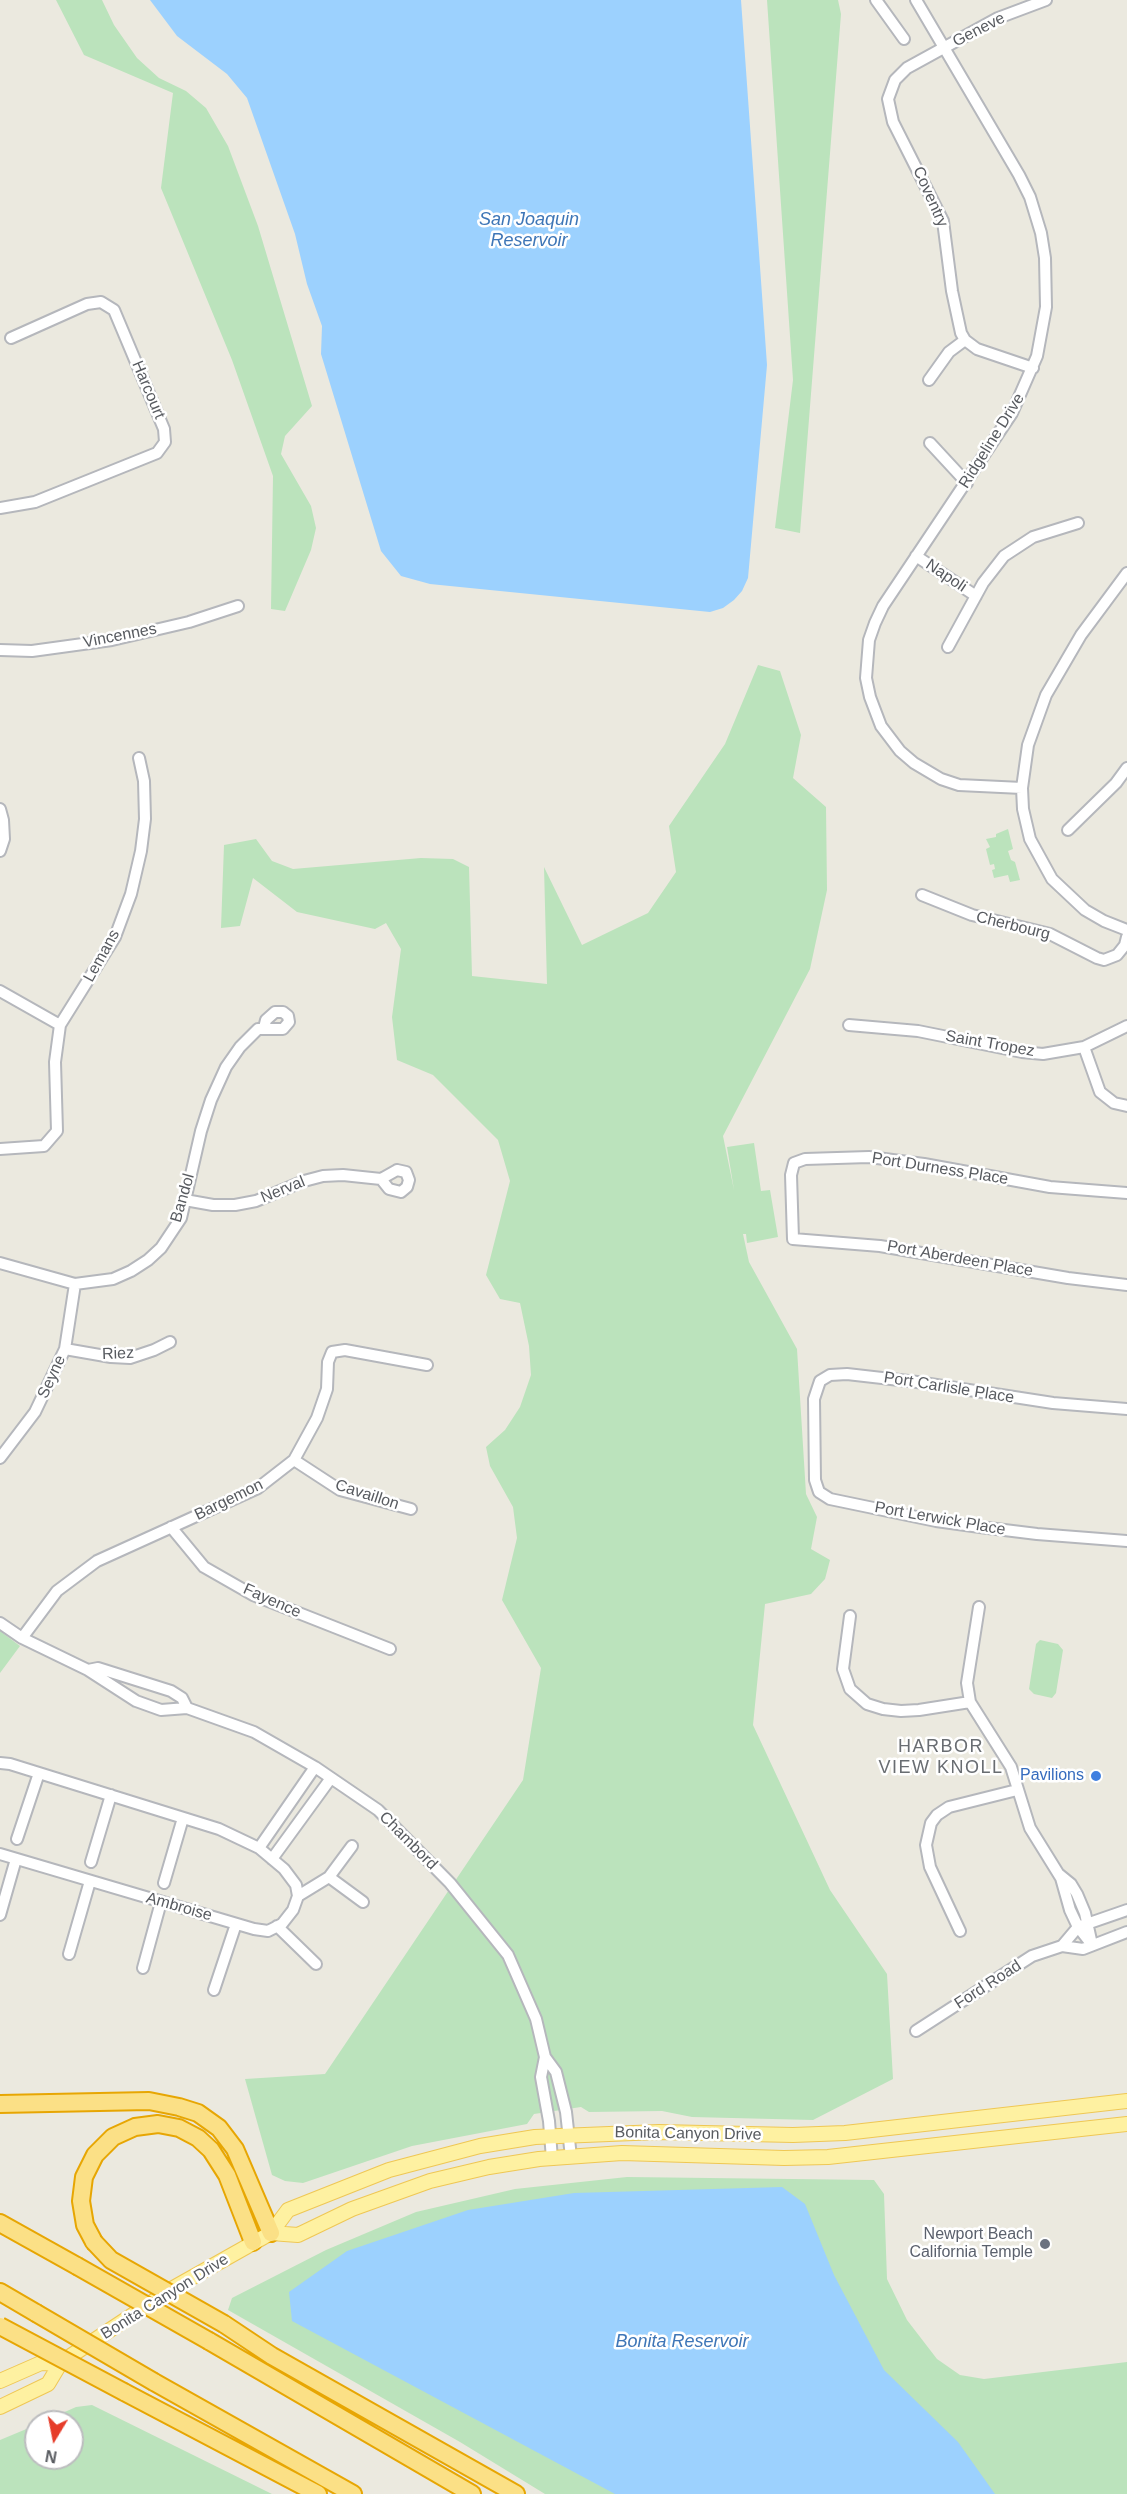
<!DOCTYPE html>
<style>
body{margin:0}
#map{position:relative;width:1127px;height:2494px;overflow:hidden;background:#ebe9df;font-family:Arial,sans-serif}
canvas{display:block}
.north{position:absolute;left:24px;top:2410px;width:60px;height:60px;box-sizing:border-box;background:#fff;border:2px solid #bcbdbf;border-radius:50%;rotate:190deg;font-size:16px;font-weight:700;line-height:24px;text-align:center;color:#585b60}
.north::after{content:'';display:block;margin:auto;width:21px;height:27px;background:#e63d2a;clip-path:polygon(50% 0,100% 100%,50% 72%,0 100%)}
</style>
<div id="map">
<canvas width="1127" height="2494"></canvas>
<div class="north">N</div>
</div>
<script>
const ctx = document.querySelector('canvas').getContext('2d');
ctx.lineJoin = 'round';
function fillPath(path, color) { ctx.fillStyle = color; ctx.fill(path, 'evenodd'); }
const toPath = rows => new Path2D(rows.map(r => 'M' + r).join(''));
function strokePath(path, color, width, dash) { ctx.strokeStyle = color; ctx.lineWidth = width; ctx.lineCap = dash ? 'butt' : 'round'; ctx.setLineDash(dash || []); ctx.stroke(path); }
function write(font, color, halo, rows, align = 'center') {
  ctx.font = font + ' Arial,sans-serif'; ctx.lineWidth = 5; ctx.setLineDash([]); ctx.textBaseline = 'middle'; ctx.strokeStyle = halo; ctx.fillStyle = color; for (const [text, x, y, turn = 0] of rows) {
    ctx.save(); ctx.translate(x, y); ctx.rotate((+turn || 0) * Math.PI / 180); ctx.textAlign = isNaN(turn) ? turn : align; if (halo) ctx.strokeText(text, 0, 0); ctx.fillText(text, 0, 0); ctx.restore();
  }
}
fillPath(toPath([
 [56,0,102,0,114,25,137,58,159,78,186,91,206,108,228,146,258,226,312,406,285,436,281,454,311,506,316,528,311,550,285,611,271,609,273,476,232,360,161,188,173,93,84,55],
 [767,0,838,0,841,14,800,533,775,528,793,380],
 [758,665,780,671,801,735,793,778,826,807,827,890,810,969,723,1136,734,1190,727,1147,754,1143,761,1191,770,1190,778,1237,747,1243,746,1234,743,1234,749,1262,797,1349,806,1494,817,1517,811,1549,830,1560,825,1579,811,1594,765,1604,753,1725,830,1890,887,1974,893,2079,813,2120,692,2117,662,2111,589,2112,581,2107,534,2114,527,2124,412,2146,303,2183,285,2181,272,2175,245,2079,325,2074,523,1780,541,1668,502,1600,517,1538,513,1507,490,1466,486,1447,505,1430,520,1407,531,1375,529,1346,520,1303,500,1299,486,1275,510,1181,498,1140,433,1075,397,1060,392,1017,401,949,386,923,375,929,297,912,253,878,240,926,221,928,224,845,256,839,272,861,293,869,421,858,453,859,469,867,472,976,547,984,544,867,582,945,648,913,676,872,669,826,725,744],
 [1008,829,1013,849,1008,851,1011,860,1015,862,1020,880,1010,882,1008,875,994,878,992,870,995,869,994,864,990,865,986,849,990,847,986,839,996,837,996,834],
 [0,1631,20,1646,0,1673],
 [1040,1640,1058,1644,1063,1650,1056,1693,1052,1698,1034,1694,1029,1689,1036,1644],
 [627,2177,874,2180,884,2194,887,2279,907,2320,937,2359,960,2375,984,2379,1127,2362,1127,2494,545,2494,460,2442,228,2310,232,2298,326,2250,416,2212,515,2189],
 [92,2405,272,2494,0,2494,0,2440,36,2425,36,2458,72,2458,72,2422,42,2422,76,2407]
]), '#bbe3bc');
fillPath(toPath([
 [150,0,741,0,767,365,748,578,742,591,734,600,723,608,710,612,430,584,401,576,381,551,321,354,322,326,307,284,295,234,247,98,227,74,177,36],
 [782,2187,805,2204,834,2275,884,2370,958,2442,995,2494,615,2494,292,2321,289,2292,347,2251,468,2210,574,2193]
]), '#9cd1fe');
const minor = toPath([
 [876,0,904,39],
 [916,0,1019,175,1030,197,1041,233,1045,258,1046,307,1037,356,1012,413,883,606,875,623,869,640,866,678,870,697,881,726,900,751,914,763,941,779,959,785,1022,788],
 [1033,368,977,349,965,340,961,333,952,291,943,221,893,122,888,99,895,80,907,68,998,18,1046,0],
 [929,380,949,352,965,340],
 [930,443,967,483],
 [0,508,35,502,157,453,165,442,164,429,114,310,101,302,87,304,11,338],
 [916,556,976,596],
 [1127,573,1081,635,1046,695,1028,745,1022,788,1023,809,1030,839,1052,879,1085,910,1104,921,1127,930],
 [948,647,983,583,1004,556,1033,537,1078,523],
 [0,650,32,651,112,640,189,622,238,606],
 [0,809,3,820,4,839,0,851],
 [1068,830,1116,783,1127,768],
 [922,895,972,915,1050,934,1097,958,1104,960,1117,955,1125,945,1127,937],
 [0,991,60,1025],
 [849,1025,918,1031,1022,1052,1043,1054,1084,1047,1127,1026],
 [1084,1047,1100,1092,1114,1103,1127,1106],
 [0,1149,44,1146,57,1131,55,1062,60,1025,115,937,131,894,141,851,145,819,144,781,139,758],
 [397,1170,406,1172,409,1180,407,1187,401,1192,389,1189,381,1179,397,1170],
 [1127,1193,1050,1187,924,1164,869,1157,805,1159,794,1163,791,1175,793,1239,880,1246,1068,1278,1127,1285],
 [185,1200,213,1205,235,1205,256,1201,304,1181,323,1176,343,1175,381,1179],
 [0,1263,75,1284,113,1279,131,1271,148,1260,161,1248,181,1218,201,1131,211,1100,226,1067,240,1047,258,1029,283,1029,289,1022,288,1016,283,1012,275,1012,266,1020,264,1028],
 [65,1349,111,1357,130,1358,154,1350,170,1342],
 [1127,1409,1053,1403,917,1382,847,1374,830,1375,820,1381,814,1399,815,1480,819,1492,830,1499,936,1521,980,1527,1037,1534,1127,1541],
 [0,1458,35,1412,65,1349,75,1284],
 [294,1460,340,1490,411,1509],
 [171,1527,204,1567,253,1595,390,1649],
 [979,1607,967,1683,970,1702,1011,1767,1030,1828,1061,1878,1070,1910,1078,1927,1092,1945],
 [850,1616,843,1669,850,1689,867,1704,883,1709,901,1711,919,1710,970,1702],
 [0,1623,22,1638,88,1670,136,1701,161,1710,187,1708,254,1732,315,1767,378,1810,450,1883,508,1955,536,2019,545,2057,541,2077,549,2121,552,2159],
 [22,1638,57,1591,97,1561,258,1488,294,1460,317,1418,327,1389,328,1362,332,1352,345,1350,427,1365],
 [88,1670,98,1668,171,1691,182,1698,187,1708],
 [0,1763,10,1764,219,1829,259,1848,284,1869,296,1885,298,1896,293,1910,282,1924,268,1931,254,1929,0,1854],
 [17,1839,39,1773],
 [259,1848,315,1767],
 [272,1859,331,1778],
 [91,1862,111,1795],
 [1060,1875,1071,1884,1077,1894,1085,1913,1091,1940],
 [329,1877,352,1846],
 [164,1883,183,1818],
 [298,1896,329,1877,363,1902],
 [0,1915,16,1859],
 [277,1926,316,1964],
 [960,1931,930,1867,926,1845,931,1823,937,1815,949,1807,1017,1790],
 [1062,1946,1078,1927,1127,1910],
 [69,1954,90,1881],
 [143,1968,161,1902],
 [214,1990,236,1924],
 [916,2031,1032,1956,1062,1946,1083,1949,1127,1932],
 [545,2057,556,2072,566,2112,571,2157]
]);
const major = toPath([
 [271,2233,298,2235,352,2209,430,2181,489,2167,539,2159,622,2153,784,2158,828,2157,1127,2124],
 [0,2381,41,2363,60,2364],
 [0,2407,48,2384,60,2364,69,2357,175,2287,271,2233,288,2210,389,2170,480,2146,535,2137,659,2132,793,2135,845,2133,1127,2101]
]);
const highway = toPath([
 [0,2104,149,2101,179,2107,198,2113,219,2128,235,2149,271,2233],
 [0,2223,77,2266],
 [94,2242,85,2225,81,2201,84,2177,95,2155,113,2137,135,2127,158,2124,179,2128,198,2138,211,2150,227,2175,253,2242],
 [0,2292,36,2313],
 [224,2324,272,2356,516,2494],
 [209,2341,472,2494],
 [154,2382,353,2494],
 [124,2392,318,2494]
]);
strokePath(minor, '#b5b7bc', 14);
strokePath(major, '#efc754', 16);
strokePath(highway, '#e7a603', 20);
strokePath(minor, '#fff', 10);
strokePath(major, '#fef1a1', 14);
strokePath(highway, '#fbe086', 16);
const highwayBridge = toPath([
 [94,2242,111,2260,224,2324],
 [77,2266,209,2341],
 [36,2313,154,2382],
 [0,2326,124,2392]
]);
strokePath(highwayBridge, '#e7a603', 20, []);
strokePath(highwayBridge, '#fbe086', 16);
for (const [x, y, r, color] of [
 [1096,1776,6,"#3f7fe0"],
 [1045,2244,6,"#6b7280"]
]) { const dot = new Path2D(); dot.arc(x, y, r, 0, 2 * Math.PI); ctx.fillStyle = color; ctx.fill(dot); strokePath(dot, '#fff', 2); }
write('16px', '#585b60', '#fff', [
 ["Geneve",979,30,-27],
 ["Coventry",930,197,66],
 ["Harcourt",148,390,67],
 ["Ridgeline Drive",992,441,-58],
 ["Napoli",946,576,34],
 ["Vincennes",120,636,-11],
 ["Cherbourg",1013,926,14],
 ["Lemans",102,956,-61],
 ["Saint Tropez",990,1044,10],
 ["Port Durness Place",940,1169,9],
 ["Nerval",283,1190,-22],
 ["Bandol",183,1198,-74],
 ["Port Aberdeen Place",960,1259,10],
 ["Riez",118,1354,-2],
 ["Seyne",52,1377,-65],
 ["Port Carlisle Place",949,1388,9],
 ["Cavaillon",367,1495,18],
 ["Bargemon",229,1500,-26],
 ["Port Lerwick Place",940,1519,10],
 ["Fayence",272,1601,24],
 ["Chambord",408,1841,45],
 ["Ambroise",179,1907,16],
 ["Ford Road",988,1985,-33],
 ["Bonita Canyon Drive",688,2134,1],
 ["Bonita Canyon Drive",165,2297,-32]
]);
write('16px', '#366cbe', '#fff', [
 ["Pavilions",1084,1776]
], 'right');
write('16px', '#5b616d', '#fff', [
 ["Newport Beach",1033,2235],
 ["California Temple",1033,2253]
], 'right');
write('italic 18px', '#3e76b7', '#fff', [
 ["San Joaquin",529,220],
 ["Reservoir",529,241],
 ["Bonita Reservoir",682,2342]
]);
ctx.letterSpacing = '1.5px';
write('18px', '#696d72', '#fff', [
 ["HARBOR",941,1747],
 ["VIEW KNOLL",941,1768]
]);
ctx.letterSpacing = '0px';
</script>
